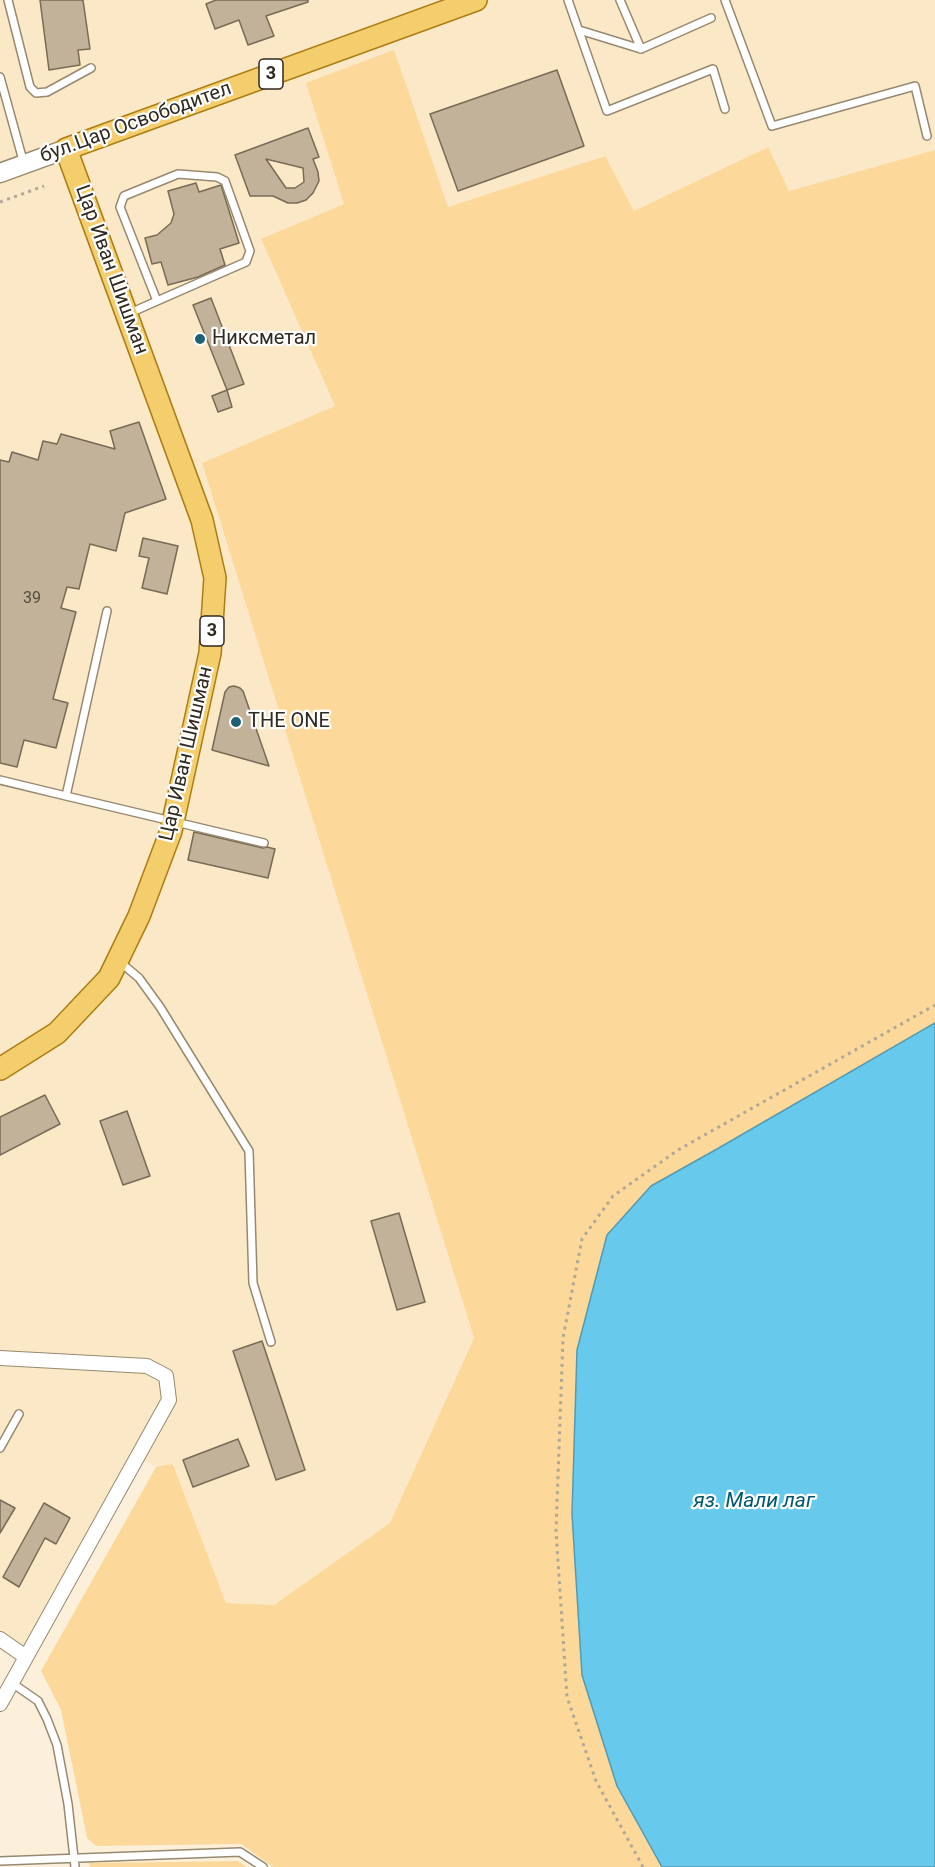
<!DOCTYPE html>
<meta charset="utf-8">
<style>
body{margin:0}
canvas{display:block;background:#fcf0db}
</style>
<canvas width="935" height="1867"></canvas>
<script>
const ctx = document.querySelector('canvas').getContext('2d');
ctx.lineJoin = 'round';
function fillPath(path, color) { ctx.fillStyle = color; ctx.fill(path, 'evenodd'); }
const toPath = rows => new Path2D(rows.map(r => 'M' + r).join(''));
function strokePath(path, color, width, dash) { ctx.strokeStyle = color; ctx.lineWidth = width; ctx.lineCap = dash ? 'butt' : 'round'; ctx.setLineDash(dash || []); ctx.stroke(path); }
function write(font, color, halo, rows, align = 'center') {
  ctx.font = font + ' Roboto,sans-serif'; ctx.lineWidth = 4.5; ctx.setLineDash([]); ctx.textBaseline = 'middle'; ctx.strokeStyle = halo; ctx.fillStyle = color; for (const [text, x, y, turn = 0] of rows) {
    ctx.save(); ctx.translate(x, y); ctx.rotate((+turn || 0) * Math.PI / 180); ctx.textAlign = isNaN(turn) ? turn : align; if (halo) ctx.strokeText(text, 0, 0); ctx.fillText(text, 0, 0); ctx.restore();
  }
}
fillPath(toPath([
 [0,0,935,0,935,150,789,191,767,147,634,211,604,156,448,208,394,51,307,83,344,204,261,240,335,406,202,463,474,1338,390,1523,274,1605,226,1603,174,1464,156,1467,138,1458,26,1657,0,1639]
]), '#fbe8c6');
fillPath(toPath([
 [394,50,448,207,605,156,634,211,768,147,789,191,935,150,935,1023,717,1149,651,1186,577,1350,572,1514,582,1675,617,1786,662,1867,273,1867,241,1844,96,1846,87,1838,61,1710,41,1671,156,1467,173,1464,226,1603,274,1605,390,1523,474,1338,202,463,335,406,261,239,344,204,306,83],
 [238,1861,247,1867,90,1867,89,1863]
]), '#fcd99b');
const water = toPath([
 [935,1023,935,1867,662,1867,617,1786,582,1675,572,1514,577,1350,607,1235,651,1186,717,1149,935,1023]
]);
fillPath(water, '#67caec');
strokePath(water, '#569aaf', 1.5);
const building = toPath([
 [40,0,83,0,90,49,78,50,80,65,49,70,40,0],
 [216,0,308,0,308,2,266,16,274,36,248,45,239,20,215,29,206,4,216,0],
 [557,70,584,146,458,191,430,114,557,70],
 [308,128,319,157,313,159,318,172,319,181,313,193,306,200,297,203,288,203,273,196,250,196,235,155,308,128],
 [266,159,303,168,304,182,295,188,286,188,266,159],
 [196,183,199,192,221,185,239,243,220,249,225,265,198,277,168,285,161,262,152,264,145,238,157,235,171,223,174,214,168,191,196,183],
 [211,298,244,384,227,390,193,305,211,298],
 [227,390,232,407,218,412,212,396,227,390],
 [139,422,166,499,125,513,116,551,90,544,79,589,67,587,61,608,76,612,53,699,68,703,56,748,24,740,17,767,0,763,0,460,9,462,12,452,38,460,43,441,57,444,61,434,115,449,110,431,139,422],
 [143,538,178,546,167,594,142,588,149,558,139,556,143,538],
 [234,686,240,688,243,691,269,766,212,750,225,692,229,687,234,686],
 [194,832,263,848,267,847,275,849,268,878,188,860,194,832],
 [45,1095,60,1124,0,1155,0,1117,45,1095],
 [127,1111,150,1176,123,1185,100,1121,127,1111],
 [399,1213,425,1302,397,1310,371,1221,399,1213],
 [262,1341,305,1470,276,1480,233,1351,262,1341],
 [238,1439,249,1466,193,1487,183,1460,238,1439],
 [0,1500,15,1508,0,1533,0,1500],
 [44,1503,70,1518,56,1544,45,1538,19,1587,3,1577,44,1503]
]);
fillPath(building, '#c1b299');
strokePath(building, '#786b54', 1.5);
const lane = toPath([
 [8,0,30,87,36,93,47,92,91,68],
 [568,0,607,111,713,69,725,109],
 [620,0,641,49,711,18],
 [725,0,772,126,915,86,927,136],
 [579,30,641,49],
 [0,77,24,164],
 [130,313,157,301,246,262,250,251,225,181,217,177,178,174,124,196,120,207,157,301],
 [107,611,66,796,264,843],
 [0,780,66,796],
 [120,962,139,978,160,1007,249,1151,253,1283,271,1342],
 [0,1448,19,1414],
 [12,1683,38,1701,47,1719,57,1745,68,1804,75,1867],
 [0,1861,240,1852,263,1867]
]);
const street = toPath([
 [0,1358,147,1366,166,1376,169,1400,0,1704],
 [0,1639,26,1657]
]);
const secondary = toPath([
 [0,173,66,149]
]);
const primary = toPath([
 [0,1069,57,1033,109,978,139,916,171,831,210,653,215,578,202,520,66,149,476,0]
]);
strokePath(lane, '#978970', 10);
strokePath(street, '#978970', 16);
strokePath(secondary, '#978970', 21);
strokePath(primary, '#ab7e13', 24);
strokePath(toPath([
 [0,202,44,186],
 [643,1867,596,1781,567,1697,556,1531,563,1338,582,1239,613,1196,678,1150,935,1005]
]), '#b1a796', 3, [3, 4.5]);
strokePath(lane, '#fff', 7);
strokePath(street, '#fff', 14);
strokePath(secondary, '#fff', 18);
strokePath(primary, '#f4cd6d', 21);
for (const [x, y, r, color] of [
 [200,339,6,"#206075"],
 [236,722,6,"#206075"]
]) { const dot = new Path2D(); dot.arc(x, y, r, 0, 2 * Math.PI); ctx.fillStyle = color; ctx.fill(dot); strokePath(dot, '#fff', 2); }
write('16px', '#544c3e', null, [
 ["39",32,599]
]);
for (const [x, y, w] of [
 [271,74,24],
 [212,631,24]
]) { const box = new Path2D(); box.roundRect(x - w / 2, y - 15, w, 30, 4.5); ctx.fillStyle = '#fff'; ctx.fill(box); strokePath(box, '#302a20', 1.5); }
write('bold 18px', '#302a20', null, [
 ["3",271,74],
 ["3",212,631]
]);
write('20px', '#302a20', '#fff', [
 ["бул.Цар Освободител",136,123,-20],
 ["Цар Иван Шишман",111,270,70],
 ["Цар Иван Шишман",187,754,-77]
]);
write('20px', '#302a20', '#fff', [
 ["Никсметал",212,339],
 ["THE ONE",248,722]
], 'left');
write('italic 21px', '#00586f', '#fff', [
 ["яз. Мали лаг",754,1502]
]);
</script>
